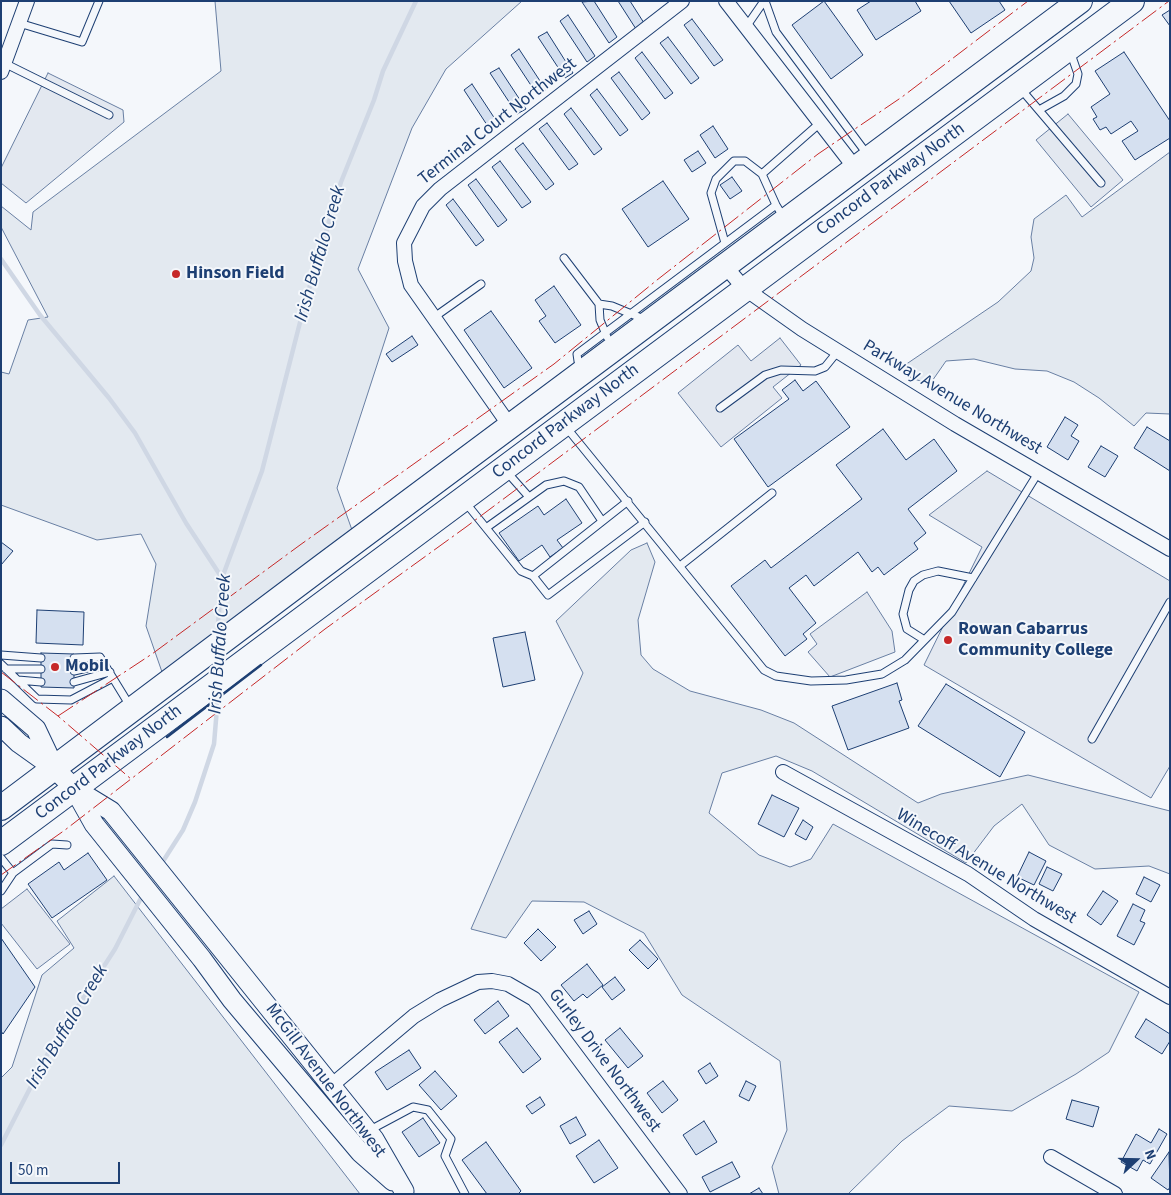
<!DOCTYPE html>
<style>
body{margin:0}
#map{position:relative;width:1171px;height:1195px;overflow:hidden;background:#f4f7fb;font-family:"Source Sans 3",sans-serif}
canvas{display:block}
.frame{position:absolute;inset:0;border:2px solid #1d3f73;pointer-events:none}
.north{position:absolute;left:1111px;top:1135px;width:50px;height:50px;-webkit-text-stroke:4px #f4f7fb;paint-order:stroke;rotate:69deg;font-size:14px;font-weight:700;line-height:20px;text-align:center;color:#1d3f73}
.north::after{content:'';display:block;margin:auto;width:18px;height:22px;background:#1d3f73;clip-path:polygon(50% 0,100% 100%,50% 72%,0 100%)}
.scale{position:absolute;left:10px;top:1162px;width:110px;height:22px;box-sizing:border-box;border:2px solid #1d3f73;border-top:0;padding-left:6px;font-size:15px;line-height:18px;white-space:nowrap;color:#1d3f73;-webkit-text-stroke:4px #f4f7fb;paint-order:stroke}
</style>
<div id="map">
<canvas width="1171" height="1195"></canvas>
<div class="frame"></div>
<div class="north">N</div>
<div class="scale">50 m</div>
</div>
<script>
const ctx = document.querySelector('canvas').getContext('2d');
ctx.lineJoin = 'round';
function fillPath(path, color) { ctx.fillStyle = color; ctx.fill(path, 'evenodd'); }
const toPath = rows => new Path2D(rows.map(r => 'M' + r).join(''));
function strokePath(path, color, width, dash) { ctx.strokeStyle = color; ctx.lineWidth = width; ctx.lineCap = dash ? 'butt' : 'round'; ctx.setLineDash(dash || []); ctx.stroke(path); }
function write(font, color, halo, rows, align = 'center') {
  ctx.font = font + ' "Source Sans 3",sans-serif'; ctx.lineWidth = 4; ctx.setLineDash([]); ctx.textBaseline = 'middle'; ctx.strokeStyle = halo; ctx.fillStyle = color; for (const [text, x, y, turn = 0] of rows) {
    ctx.save(); ctx.translate(x, y); ctx.rotate((+turn || 0) * Math.PI / 180); ctx.textAlign = isNaN(turn) ? turn : align; if (halo) ctx.strokeText(text, 0, 0); ctx.fillText(text, 0, 0); ctx.restore();
  }
}
const green = toPath([
 [215,1,522,1,446,69,412,128,358,269,389,328,337,488,352,530,162,672,146,626,156,564,141,534,97,540,1,505,1,372,9,374,28,320,48,317,1,227,1,206,31,230,33,212,221,71,215,1],
 [1170,152,1170,414,1146,413,1134,426,1099,398,1074,382,1047,371,1015,369,974,359,946,361,930,384,911,378,905,365,998,302,1031,271,1034,258,1031,237,1034,219,1066,195,1082,217,1170,152],
 [647,543,655,562,638,620,641,655,653,669,690,691,761,710,794,723,918,803,941,794,1028,775,1170,811,1170,874,1149,866,1095,869,1049,845,1022,804,994,826,966,863,812,771,776,756,722,773,709,813,759,855,790,867,811,859,833,824,1139,992,1109,1052,1076,1074,1012,1111,949,1106,902,1141,848,1194,779,1194,772,1167,787,1130,780,1061,682,995,644,933,584,902,532,901,506,938,471,929,583,673,556,621,631,550,647,543],
 [114,876,360,1194,1,1194,1,1078,12,1067,42,975,74,948,57,921,114,876]
]);
fillPath(green, '#e3e9f0');
strokePath(green, '#687fa3', 1);
const parking = toPath([
 [48,73,123,110,124,122,26,203,1,183,1,168,48,73],
 [1068,114,1123,180,1091,207,1036,140,1068,114],
 [780,338,801,365,773,387,782,398,721,447,678,393,738,345,751,361,780,338],
 [987,471,1170,581,1170,766,1151,798,924,665,982,547,929,515,987,471],
 [867,592,892,631,895,652,830,677,808,652,817,644,810,634,867,592],
 [27,889,70,944,37,969,1,923,1,909,27,889]
]);
fillPath(parking, '#e3e8f0');
strokePath(parking, '#687fa3', 1);
strokePath(toPath([
 [1,259,40,315,109,398,135,433,186,523,222,578],
 [217,635,222,578,262,471,306,299,341,182,374,100,383,71,416,1],
 [160,866,183,830,195,802,214,744,217,708,215,694],
 [1,1145,47,1055,115,949,143,894]
]), '#cfd7e4', 4.5);
const building = toPath([
 [594,1,617,37,609,43,582,2,594,1],
 [618,1,630,1,644,23,636,29,618,1],
 [824,1,863,55,831,79,792,25,824,1],
 [871,1,915,1,921,11,876,40,857,10,871,1],
 [949,1,999,1,1005,10,971,33,949,1],
 [1170,10,1170,26,1162,15,1170,10],
 [568,15,595,56,587,62,560,21,568,15],
 [692,19,723,60,714,66,684,25,692,19],
 [547,32,573,73,565,78,538,37,547,32],
 [668,37,699,78,691,84,660,43,668,37],
 [519,49,546,90,538,96,511,55,519,49],
 [642,52,673,93,665,99,635,58,642,52],
 [1124,52,1170,121,1170,138,1135,160,1122,141,1138,131,1131,121,1111,134,1106,127,1100,130,1093,119,1097,117,1091,107,1110,94,1095,71,1124,52],
 [499,68,526,109,517,114,490,73,499,68],
 [619,72,650,113,642,120,611,78,619,72],
 [472,84,499,125,491,131,464,90,472,84],
 [597,89,628,130,620,136,590,95,597,89],
 [571,108,602,149,594,155,564,114,571,108],
 [547,123,578,164,569,170,539,129,547,123],
 [713,126,728,149,715,158,700,135,713,126],
 [523,143,554,184,546,190,515,149,523,143],
 [698,151,706,163,692,172,684,160,698,151],
 [500,161,531,202,522,208,492,167,500,161],
 [732,177,742,191,730,199,720,185,732,177],
 [476,179,507,220,498,227,468,185,476,179],
 [663,181,689,219,648,247,622,209,663,181],
 [453,199,484,240,476,246,446,205,453,199],
 [554,286,581,325,555,343,539,321,546,316,535,300,554,286],
 [491,311,532,368,504,388,464,330,491,311],
 [412,336,418,345,392,362,386,354,412,336],
 [795,380,803,391,816,381,850,427,768,487,734,439,789,399,782,390,795,380],
 [1065,417,1078,425,1071,436,1079,441,1068,460,1047,447,1065,417],
 [1147,427,1170,441,1170,471,1134,448,1147,427],
 [883,429,906,460,934,439,957,471,908,509,926,533,914,543,918,549,884,575,878,567,872,572,858,552,814,586,806,575,789,588,816,623,803,634,807,639,785,656,731,586,765,560,771,568,862,499,836,465,883,429],
 [1101,446,1118,456,1105,477,1088,467,1101,446],
 [566,499,582,523,557,540,563,548,550,557,542,545,519,561,499,533,538,506,544,515,566,499],
 [1,542,13,551,1,565,1,542],
 [37,610,84,612,83,645,36,643,37,610],
 [525,632,535,680,503,687,493,638,525,632],
 [41,653,74,654,74,688,41,687,41,653],
 [897,683,902,700,899,701,909,728,848,750,832,706,897,683],
 [946,684,1025,732,1000,777,918,726,946,684],
 [772,795,799,808,784,837,758,824,772,795],
 [803,820,813,827,806,840,795,834,803,820],
 [1029,852,1046,861,1034,885,1017,877,1029,852],
 [88,853,107,880,52,918,28,884,59,862,64,870,88,853],
 [1047,867,1062,874,1053,891,1039,884,1047,867],
 [1144,877,1160,885,1151,902,1136,894,1144,877],
 [1103,891,1118,901,1101,925,1087,915,1103,891],
 [1133,904,1145,910,1140,921,1145,923,1134,945,1117,936,1133,904],
 [589,911,597,924,583,934,574,920,589,911],
 [538,929,556,947,541,961,524,943,538,929],
 [1,938,35,987,3,1034,1,1031,1,938],
 [640,940,658,959,648,969,629,950,640,940],
 [587,964,603,985,587,998,583,994,574,1001,561,985,587,964],
 [615,977,625,990,612,1000,602,987,615,977],
 [498,1001,509,1016,485,1034,474,1020,498,1001],
 [1146,1019,1170,1034,1170,1041,1162,1054,1135,1037,1146,1019],
 [517,1028,541,1059,523,1073,499,1042,517,1028],
 [620,1028,643,1056,628,1068,605,1040,620,1028],
 [409,1050,421,1068,387,1090,375,1072,409,1050],
 [710,1063,718,1076,706,1084,698,1071,710,1063],
 [435,1071,457,1096,441,1110,419,1085,435,1071],
 [663,1081,678,1100,662,1113,647,1093,663,1081],
 [746,1081,756,1086,749,1101,739,1096,746,1081],
 [540,1097,545,1105,532,1114,526,1106,540,1097],
 [1072,1100,1099,1107,1093,1127,1066,1119,1072,1100],
 [576,1117,586,1135,570,1144,560,1126,576,1117],
 [423,1118,440,1143,419,1157,402,1132,423,1118],
 [704,1121,717,1142,696,1155,683,1135,704,1121],
 [1159,1129,1167,1134,1150,1164,1143,1160,1137,1171,1121,1162,1136,1134,1151,1143,1159,1129],
 [599,1140,618,1168,594,1183,576,1156,599,1140],
 [486,1142,521,1191,518,1194,487,1194,462,1160,486,1142],
 [1169,1152,1170,1187,1168,1190,1151,1178,1169,1152],
 [732,1162,740,1177,710,1192,702,1177,732,1162],
 [759,1188,763,1194,749,1194,759,1188]
]);
fillPath(building, '#d5e0f0');
strokePath(building, '#1d3f73', 1);
const lane = toPath([
 [765,1,776,32,867,154],
 [19,23,82,42,99,1],
 [746,27,764,1],
 [4,63,109,115],
 [1020,88,1101,183],
 [1039,110,1064,96,1076,84,1078,74,1070,51],
 [762,174,820,123],
 [725,243,711,193,716,179,734,161,745,161,762,174,776,205,784,218],
 [564,258,599,304,600,320,607,337],
 [599,304,612,306,646,320],
 [433,318,481,284],
 [583,368,578,361,577,354,776,205],
 [720,408,765,375,781,370,815,371,825,367,838,351],
 [566,427,764,670,776,676,811,681,846,680,882,674,905,660,952,612,1038,473],
 [506,471,529,497],
 [628,501,533,576,548,595,645,522],
 [465,502,521,571,533,576],
 [486,528,546,485,564,481,579,487,602,521],
 [680,566,772,493],
 [923,639,907,629,903,614,909,590,914,581,923,575,938,571,973,578],
 [1,655,41,658],
 [74,658,100,657,130,706],
 [1,664,37,699,71,700,113,678],
 [6,669,41,669],
 [74,671,104,664],
 [18,680,41,682],
 [74,682,110,672],
 [1092,739,1170,602],
 [1,858,13,873,1,891],
 [13,873,52,844,67,845],
 [370,1130,413,1107,428,1110,451,1139,445,1156,465,1194]
]);
const street = toPath([
 [726,1,856,169],
 [1,72,27,1],
 [725,266,744,288,802,329,955,424,1170,549],
 [510,426,411,285,405,261,404,243,423,206,440,189,682,1],
 [783,772,968,874,1034,919,1170,997],
 [332,1085,414,1016,440,1000,478,982,492,981,508,984,534,999,680,1194],
 [1051,1157,1115,1194]
]);
const secondary = toPath([
 [1,699,36,729,54,767],
 [1,726,19,743,54,768,75,789,111,811,374,1139,404,1191],
 [75,790,94,824,202,959,232,1000,360,1152,393,1181]
]);
const highway = toPath([
 [1,808,324,565,1080,1],
 [1,843,1132,1]
]);
strokePath(lane, '#1d3f73', 9);
strokePath(street, '#1d3f73', 16);
strokePath(secondary, '#1d3f73', 21);
strokePath(highway, '#1d3f73', 26);
strokePath(lane, '#f4f7fb', 7);
strokePath(street, '#f4f7fb', 14);
strokePath(secondary, '#f4f7fb', 19);
strokePath(highway, '#f4f7fb', 24);
strokePath(toPath([
 [167,737,261,665]
]), '#1d3f73', 2.5);
strokePath(toPath([
 [1,672,58,716,131,779],
 [58,716,152,654,300,545,554,364,657,280,818,154,902,97,1028,1],
 [1,875,65,830,325,629,466,527,1169,1]
]), '#c62828', 1, [18, 4, 2.5, 4]);
for (const [x, y, r, color] of [
 [176,274,5,"#c62828"],
 [948,640,5,"#c62828"],
 [55,667,5,"#c62828"]
]) { const dot = new Path2D(); dot.arc(x, y, r, 0, 2 * Math.PI); ctx.fillStyle = color; ctx.fill(dot); strokePath(dot, '#f4f7fb', 2); }
write('18px', '#1d3f73', '#f4f7fb', [
 ["Terminal Court Northwest",498,122,-38],
 ["Concord Parkway North",891,180,-36],
 ["Parkway Avenue Northwest",952,398,31],
 ["Concord Parkway North",566,422,-37],
 ["Concord Parkway North",109,763,-37],
 ["Winecoff Avenue Northwest",986,867,31],
 ["Gurley Drive Northwest",604,1061,53],
 ["McGill Avenue Northwest",325,1081,53]
]);
write('bold 18px', '#1d3f73', '#f4f7fb', [
 ["Hinson Field",186,274],
 ["Rowan Cabarrus",958,630],
 ["Community College",958,651],
 ["Mobil",65,667]
], 'left');
write('italic 19px', '#1d3f73', '#f4f7fb', [
 ["Irish Buffalo Creek",321,254,-74],
 ["Irish Buffalo Creek",221,644,-86],
 ["Irish Buffalo Creek",68,1027,-59]
]);
</script>
